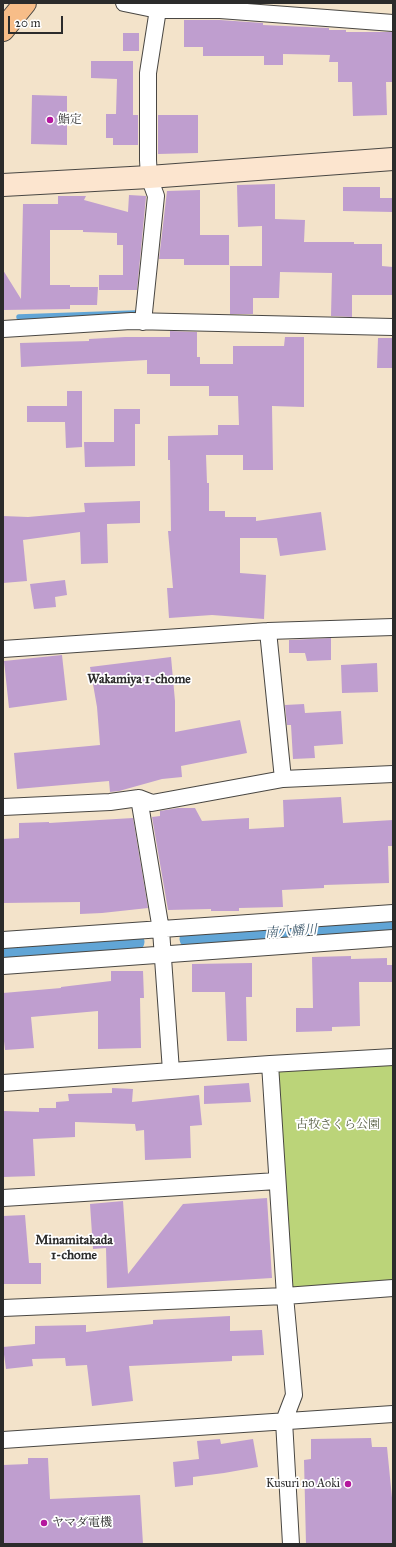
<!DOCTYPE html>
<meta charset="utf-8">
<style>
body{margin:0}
#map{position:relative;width:396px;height:1547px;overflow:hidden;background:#f3e3ca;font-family:"IM FELL Great Primer",serif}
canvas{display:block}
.frame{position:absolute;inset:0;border:4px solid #2b2b2b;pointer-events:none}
.scale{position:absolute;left:8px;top:16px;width:55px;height:18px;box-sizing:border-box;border:2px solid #2b2b2b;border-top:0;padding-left:5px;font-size:12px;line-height:14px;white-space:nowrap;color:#2b2b2b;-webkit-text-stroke:3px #fff;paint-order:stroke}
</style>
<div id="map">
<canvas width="396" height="1547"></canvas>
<div class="frame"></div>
<div class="scale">20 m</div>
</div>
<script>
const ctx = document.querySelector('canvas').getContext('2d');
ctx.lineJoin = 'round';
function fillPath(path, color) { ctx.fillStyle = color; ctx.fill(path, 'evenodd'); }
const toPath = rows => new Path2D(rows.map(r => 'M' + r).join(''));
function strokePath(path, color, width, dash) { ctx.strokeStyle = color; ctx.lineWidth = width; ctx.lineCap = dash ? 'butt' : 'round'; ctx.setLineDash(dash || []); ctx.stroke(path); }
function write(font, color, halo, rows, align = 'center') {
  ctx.font = font + ' "IM FELL Great Primer","Noto Serif JP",serif'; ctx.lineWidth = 3.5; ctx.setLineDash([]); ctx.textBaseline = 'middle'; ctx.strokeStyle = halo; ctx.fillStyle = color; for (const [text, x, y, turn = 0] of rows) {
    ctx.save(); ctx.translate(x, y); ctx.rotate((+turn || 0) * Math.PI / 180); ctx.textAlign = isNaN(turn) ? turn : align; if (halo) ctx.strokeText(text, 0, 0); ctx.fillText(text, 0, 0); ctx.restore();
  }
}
fillPath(toPath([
 [393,1057,393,1288,285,1296,270,1064]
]), '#bbd479');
strokePath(toPath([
 [19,317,135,313]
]), '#61a5d6', 5.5);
strokePath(toPath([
 [189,939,393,924],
 [3,952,135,942]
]), '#61a5d6', 19);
fillPath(toPath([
 [184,20,220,20,263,23,263,25,329,28,329,30,346,30,346,32,393,32,393,82,386,82,387,115,353,116,352,82,338,82,338,62,329,62,330,55,283,54,283,65,264,65,264,56,203,56,203,47,184,47],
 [123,33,139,33,139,51,123,51],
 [91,61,133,61,133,115,138,115,138,145,113,145,113,138,106,138,106,114,116,114,117,79,91,78],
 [32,95,67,96,67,145,31,144],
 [158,115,198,115,198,153,158,154],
 [275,184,275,219,305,220,304,242,354,242,354,244,382,244,382,266,393,267,393,295,352,295,352,317,331,316,332,273,280,272,279,298,253,298,253,314,230,314,230,266,262,266,262,226,238,227,237,185],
 [343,187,380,187,380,198,393,198,393,212,343,211],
 [200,190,200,235,229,235,229,265,184,265,184,259,159,259,167,191],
 [129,195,146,196,146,197,137,290,99,290,99,275,123,275,123,245,117,245,117,233,83,232,83,230,50,230,50,285,70,285,70,287,98,287,97,305,70,305,70,309,3,310,3,270,21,299,23,204,58,204,58,196,86,196,84,200,128,212],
 [170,331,197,332,197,357,200,357,200,364,233,364,233,346,284,346,285,337,304,337,304,407,272,406,273,470,243,470,243,455,206,455,207,483,209,483,209,511,225,511,225,517,256,517,256,521,321,512,326,550,280,556,277,538,240,538,240,573,266,575,264,619,212,615,169,618,167,588,173,588,168,531,171,531,170,460,168,460,168,436,218,435,218,425,239,425,238,396,209,396,209,386,170,386,170,374,147,374,147,360,21,367,20,343,89,341,89,339,125,337,170,337],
 [378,338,393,338,393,368,377,368],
 [67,391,82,391,82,447,66,448,65,422,27,422,27,406,67,406],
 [114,409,140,409,140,424,135,424,135,466,85,467,84,442,114,442],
 [140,501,140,523,107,524,108,563,81,564,80,532,23,540,27,581,3,583,3,516,28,517,85,512,84,503],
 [65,580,67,595,55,597,56,607,34,609,30,584],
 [331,638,331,660,307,661,305,653,289,653,289,640],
 [62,655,67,700,9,708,4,661],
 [171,657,175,701,175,732,240,720,247,753,181,766,182,777,162,779,119,791,110,792,109,781,17,789,14,753,100,745,97,707,90,667],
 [377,663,378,692,342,693,341,665],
 [304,704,305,713,341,711,343,744,314,746,315,758,293,759,291,725,287,725,285,705],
 [341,797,343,823,393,820,393,846,388,846,389,883,324,885,324,888,282,890,283,907,239,908,239,911,211,911,211,909,168,910,152,817,160,816,160,811,178,808,195,808,202,821,249,818,249,829,284,827,283,800],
 [133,818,148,908,102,913,80,914,80,902,3,903,3,839,19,838,19,823,49,822,49,823],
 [351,956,351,959,387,958,387,965,393,965,393,982,359,982,360,1026,332,1027,332,1031,296,1032,296,1008,313,1008,312,957],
 [252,963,252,997,246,997,247,1041,227,1041,225,992,192,992,192,964],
 [111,971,143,971,144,998,140,998,141,1048,98,1049,98,1011,31,1017,34,1048,5,1050,3,1032,3,993,61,988,61,987,111,981],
 [249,1083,251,1102,204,1104,204,1086],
 [112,1088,133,1089,132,1102,199,1095,202,1125,190,1126,191,1158,145,1160,144,1130,136,1131,135,1124,75,1122,75,1137,33,1139,35,1176,3,1177,3,1111,39,1112,39,1108,56,1108,56,1102,69,1101,68,1094,112,1093],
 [267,1198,272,1278,107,1288,106,1248,93,1249,90,1204,123,1201,128,1274,183,1204],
 [25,1215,29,1263,41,1263,41,1284,3,1284,3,1216],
 [230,1316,230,1331,262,1330,264,1355,232,1356,232,1361,129,1366,133,1401,92,1406,87,1365,66,1366,65,1358,32,1359,33,1366,6,1369,3,1347,35,1344,35,1326,86,1325,86,1332,153,1324,153,1320],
 [371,1438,372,1447,387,1447,393,1508,393,1544,306,1544,304,1460,311,1459,311,1439],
 [220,1439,221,1444,253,1439,258,1467,224,1473,193,1477,193,1485,175,1487,173,1462,199,1459,197,1441],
 [28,1458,48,1458,50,1499,140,1495,143,1544,3,1544,3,1465,28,1464]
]), '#bf9ecf');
const street = toPath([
 [124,3,158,10,220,10,393,23],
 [143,322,156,196,149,177,148,160,148,73,159,3],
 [3,329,131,321,393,327],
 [268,631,283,779],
 [3,649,268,631,393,627],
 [139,798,161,930,171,1071],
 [3,807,110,802,139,798,152,803,283,779,393,774],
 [3,940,393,913],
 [3,966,393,938],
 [270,1064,285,1296,294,1395,284,1421,291,1544],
 [3,1083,270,1064,393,1057],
 [3,1198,277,1181],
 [3,1308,285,1296,393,1288],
 [3,1440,393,1414]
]);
const secondary = toPath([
 [3,185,149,177,393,159]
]);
const highway = toPath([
 [3,30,25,3]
]);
strokePath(street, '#494743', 18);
strokePath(secondary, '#494743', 24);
strokePath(highway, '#494743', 24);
strokePath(street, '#fff', 16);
strokePath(secondary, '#fce5cf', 22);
strokePath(highway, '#f7bd88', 22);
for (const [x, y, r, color] of [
 [50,120,4,"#b5179e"],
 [348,1484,4,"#b5179e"],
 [44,1523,4,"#b5179e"]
]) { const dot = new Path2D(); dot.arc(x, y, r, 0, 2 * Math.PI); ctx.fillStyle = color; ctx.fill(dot); strokePath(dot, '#fff', 1.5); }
write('12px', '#2b2b2b', '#fff', [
 ["鮨定",58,120],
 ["Kusuri no Aoki",340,1484,"right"],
 ["ヤマダ電機",52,1523]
], 'left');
write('12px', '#565e42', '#fff', [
 ["古牧さくら公園",338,1125]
]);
write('bold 13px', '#2b2b2b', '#fff', [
 ["Wakamiya 1-chome",139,680],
 ["Minamitakada",74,1241],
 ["1-chome",74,1256]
]);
write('italic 13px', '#415c6f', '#fff', [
 ["南八幡川",291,932,-4]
]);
</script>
